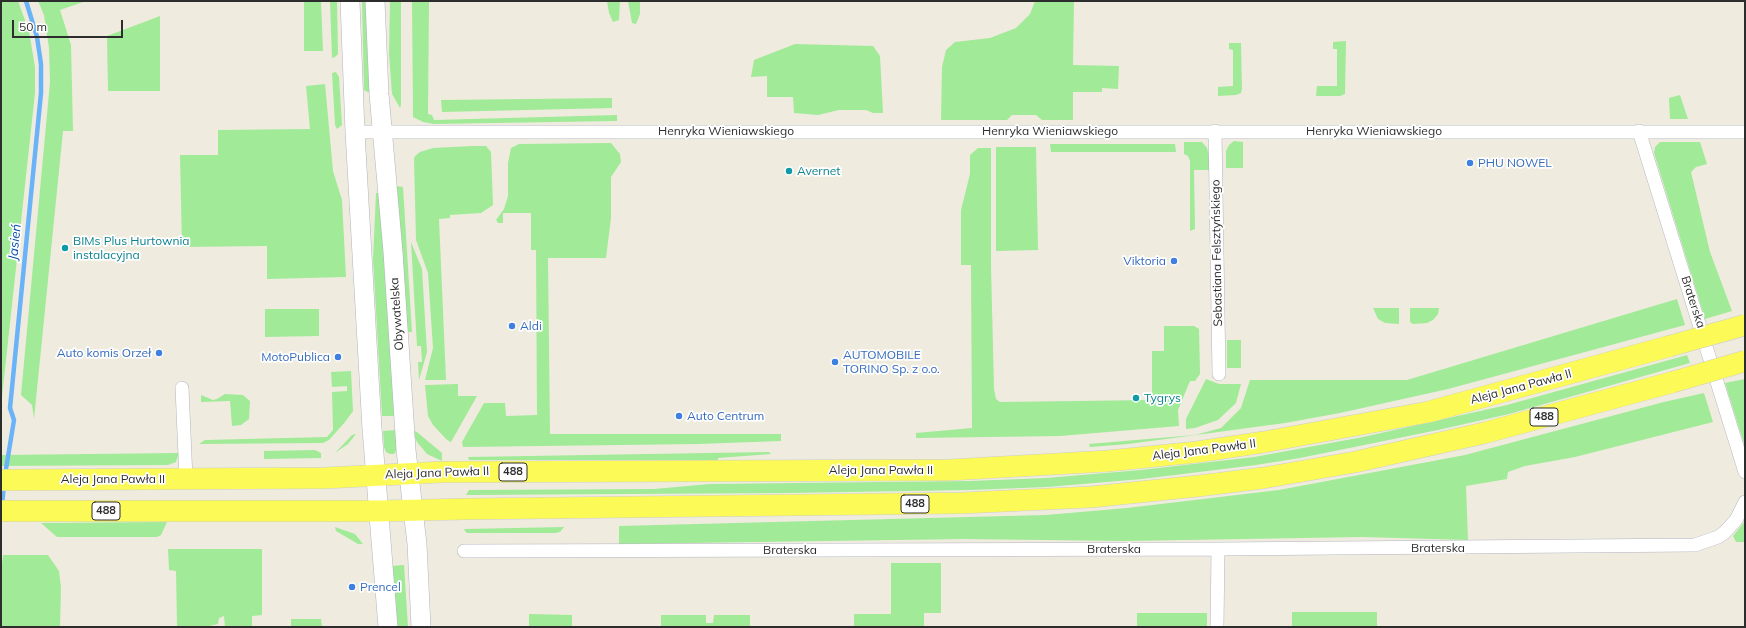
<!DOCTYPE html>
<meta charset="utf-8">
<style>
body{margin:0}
#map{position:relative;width:1746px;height:628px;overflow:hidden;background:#efecdf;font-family:Mulish,sans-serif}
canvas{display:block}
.frame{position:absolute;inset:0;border:2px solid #2d2d2d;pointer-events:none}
.scale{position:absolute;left:12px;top:20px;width:111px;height:18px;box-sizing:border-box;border:2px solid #2d2d2d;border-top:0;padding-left:5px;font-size:12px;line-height:14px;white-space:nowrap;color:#2d2d2d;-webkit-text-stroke:3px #fff;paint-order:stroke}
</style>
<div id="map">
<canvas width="1746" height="628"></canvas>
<div class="frame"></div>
<div class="scale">50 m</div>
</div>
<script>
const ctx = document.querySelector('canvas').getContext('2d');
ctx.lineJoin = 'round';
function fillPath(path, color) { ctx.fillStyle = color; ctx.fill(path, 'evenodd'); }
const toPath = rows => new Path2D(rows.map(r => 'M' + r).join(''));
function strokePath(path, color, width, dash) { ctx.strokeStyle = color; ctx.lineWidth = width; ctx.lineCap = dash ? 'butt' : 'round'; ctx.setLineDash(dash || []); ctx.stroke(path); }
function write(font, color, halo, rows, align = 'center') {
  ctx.font = font + ' Mulish,sans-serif'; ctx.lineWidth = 3.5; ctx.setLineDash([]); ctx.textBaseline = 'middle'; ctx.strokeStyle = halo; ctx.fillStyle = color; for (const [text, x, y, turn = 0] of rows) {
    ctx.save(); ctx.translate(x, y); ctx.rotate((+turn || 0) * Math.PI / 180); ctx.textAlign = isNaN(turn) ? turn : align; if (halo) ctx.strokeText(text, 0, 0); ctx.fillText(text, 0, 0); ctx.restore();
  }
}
fillPath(toPath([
 [1,1,18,1,29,31,35,67,35,93,1,406],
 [38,1,86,1,60,10,71,45,73,131,63,131,34,419,32,405,21,395,50,82,49,48,44,15],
 [304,1,321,1,323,51,304,51],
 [330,1,337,1,338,54,335,57,332,58],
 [362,1,367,1,371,94,364,90],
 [390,1,401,1,401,105,400,108,392,94,389,54],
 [412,1,429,1,428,114,432,115,434,120,617,115,617,121,434,124,423,122,413,117],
 [607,1,620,1,619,20,613,22,609,13],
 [628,1,640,1,640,14,636,24,632,23],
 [1035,1,1074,1,1073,65,1119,66,1118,89,1102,88,1102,92,1073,92,1073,120,1042,120,1036,115,1012,115,1007,120,941,120,942,67,946,50,955,42,990,38,1016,28,1030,14],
 [160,16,160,91,108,91,107,36],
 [1346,41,1345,94,1340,96,1316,96,1317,86,1337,86,1337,49,1333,49,1333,42],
 [1229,43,1241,43,1242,89,1241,93,1236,95,1218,96,1218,87,1233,86,1233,50,1229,49],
 [795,44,873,46,880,56,883,113,873,113,866,110,839,110,818,115,794,113,793,97,767,97,767,76,751,77,754,60],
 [336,72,339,77,342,125,337,129,335,125,332,73],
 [325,84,333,171,342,200,346,277,267,279,267,246,182,247,180,155,218,155,218,130,310,129,306,86],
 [1680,95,1688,119,1670,119,1669,98],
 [612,98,612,108,442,112,441,100],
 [1234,141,1243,142,1243,168,1226,168,1226,151,1229,145],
 [1184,142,1202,142,1207,148,1209,156,1209,170,1194,170,1195,229,1190,231,1190,161,1188,156,1184,154],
 [1660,142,1700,142,1707,164,1696,167,1691,172,1710,252,1732,311,1705,319,1654,153,1655,147],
 [611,143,620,154,621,162,611,177,611,218,606,258,548,258,550,434,781,434,781,441,698,444,463,447,462,442,484,403,505,403,506,416,537,415,536,250,531,250,531,213,503,213,503,223,498,223,496,220,504,209,508,196,508,163,511,148,519,144],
 [1050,144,1175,144,1176,152,1051,152],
 [473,146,486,146,491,152,493,205,481,213,450,215,450,218,439,219,446,380,425,380,433,348,428,273,416,240,414,159,415,156,420,152,433,148],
 [996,147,1036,147,1038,250,996,251],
 [978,148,991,148,991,265,994,389,996,399,1000,402,1152,400,1152,351,1164,351,1164,326,1194,326,1199,329,1200,374,1195,381,1190,381,1178,410,1179,426,1060,436,916,438,916,433,972,428,971,265,961,265,961,210,970,174,970,155],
 [396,186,403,187,412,332,407,332],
 [376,193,380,193,395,416,382,416,373,259],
 [411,242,422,269,427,352,419,380,418,362,422,362,421,346,417,346],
 [1677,299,1685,325,1448,389,1340,413,1285,423,1196,435,1128,444,1090,447,1089,444,1195,435,1221,428,1241,408,1250,380,1407,380],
 [1373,308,1399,308,1399,324,1385,323,1378,319],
 [1410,308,1439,308,1438,314,1433,320,1427,323,1413,324,1410,322],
 [265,309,319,309,319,336,265,337],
 [1227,340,1241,340,1241,368,1227,368],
 [1687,355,1690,363,1509,414,1438,430,1300,458,1256,465,1142,479,1047,487,970,490,788,493,466,495,469,490,654,489,710,484,970,481,1046,478,1141,470,1254,457,1363,437,1507,405],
 [351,371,353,411,345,422,329,440,323,443,199,444,205,440,327,437,333,430,332,392,347,391,347,386,332,387,331,372],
 [1206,379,1219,384,1241,384,1236,403,1218,420,1195,428,1186,429,1186,419],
 [1745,379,1745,447,1725,383],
 [458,384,458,396,477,396,451,442,447,440,433,425,428,416,425,385],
 [1704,393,1713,422,1575,457,1525,466,1508,472,1507,479,1466,486,1468,540,1362,537,1125,541,964,539,619,544,619,526,1046,515,1127,508,1279,490,1465,455,1664,402],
 [225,394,243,395,250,401,249,419,241,425,232,426,230,401,201,402,201,395,213,400,217,399],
 [396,430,398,448,394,454,390,454,386,452,384,447,383,431],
 [412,430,417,432,442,453,442,461,427,454,417,442],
 [356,434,348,444,335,453,352,435],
 [315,450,321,453,321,458,264,459,264,451],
 [769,452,771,454,718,458,718,460,469,460,468,457],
 [179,453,176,462,168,465,1,466,1,455],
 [1745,521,1745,542,1736,542,1733,536],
 [167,522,161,535,157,537,57,537,41,523],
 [335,527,355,534,363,544,358,544,336,531],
 [564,527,560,532,555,533,467,533,464,530,465,529],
 [168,549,262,549,262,615,252,616,252,627,225,627,224,616,219,618,218,624,205,627,177,627,176,571,169,570],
 [3,555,48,555,59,571,61,587,60,627,1,627,1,574],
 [891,563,941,563,941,613,924,613,924,627,854,627,854,614,891,614],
 [404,565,408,627,396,627,391,566],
 [1292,612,1377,612,1377,627,1292,627],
 [1137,613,1207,613,1207,627,1137,627],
 [529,614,572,615,572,627,529,627],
 [661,615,706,615,706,623,713,623,714,615,750,615,750,627,661,627],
 [291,619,321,619,322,627,291,627]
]), '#a1ea97');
strokePath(toPath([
 [5,475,14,420,10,408,41,93,41,64,37,37,26,1],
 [2,505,4,484]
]), '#6bb3f8', 4.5);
const street = toPath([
 [1215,131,1219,374],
 [1639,131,1745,472],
 [355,132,1745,132],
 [182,388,186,479],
 [464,551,1218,549,1695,545,1718,537,1724,533,1736,520,1745,502],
 [1217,627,1218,549]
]);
const secondary = toPath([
 [350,1,355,132,372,429,388,627],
 [375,1,379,94,393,252,406,450,417,544,421,627]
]);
const primary = toPath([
 [1,480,325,478,442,472,949,470,1108,461,1197,452,1264,442,1428,412,1670,346],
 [1,511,379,511,466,509,962,503,1091,497,1198,486,1263,478,1355,462,1484,433,1673,382]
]);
strokePath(street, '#b3b3c1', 14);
strokePath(secondary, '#b3b3c1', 20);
strokePath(primary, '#cdcdcd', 22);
strokePath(street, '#fff', 13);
strokePath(secondary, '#fff', 19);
strokePath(primary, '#fcfa57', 21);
const primaryBridge = toPath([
 [1670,346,1745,325],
 [1673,382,1745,361]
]);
strokePath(primaryBridge, '#cdcdcd', 22, []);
strokePath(primaryBridge, '#fcfa57', 21);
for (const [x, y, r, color] of [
 [1470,163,4,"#3f7fe0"],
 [789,171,4,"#0f9aa8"],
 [65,248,4,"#0f9aa8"],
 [1174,261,4,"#3f7fe0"],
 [512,326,4,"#3f7fe0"],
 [159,353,4,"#3f7fe0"],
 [338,357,4,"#3f7fe0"],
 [835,362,4,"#3f7fe0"],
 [1136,398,4,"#0f9aa8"],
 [679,416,4,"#3f7fe0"],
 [352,587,4,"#3f7fe0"]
]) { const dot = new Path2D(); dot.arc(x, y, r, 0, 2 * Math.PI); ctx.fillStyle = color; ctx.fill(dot); strokePath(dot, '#fff', 1.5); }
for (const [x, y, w] of [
 [1544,417,28],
 [513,472,28],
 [915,504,28],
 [106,511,28]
]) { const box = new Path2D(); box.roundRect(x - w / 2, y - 9, w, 18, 3); ctx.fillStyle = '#fff'; ctx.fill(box); strokePath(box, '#2d2d2d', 1); }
write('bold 11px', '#2d2d2d', null, [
 ["488",1544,417],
 ["488",513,472],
 ["488",915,504],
 ["488",106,511]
]);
write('12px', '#2d2d2d', '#fff', [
 ["Henryka Wieniawskiego",726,131],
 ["Henryka Wieniawskiego",1050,131],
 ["Henryka Wieniawskiego",1374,131],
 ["Sebastiana Felsztyńskiego",1217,253,-91],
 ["Braterska",1693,302,72],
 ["Obywatelska",397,314,-94],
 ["Aleja Jana Pawła II",1521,387,-15],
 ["Aleja Jana Pawła II",1204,450,-7],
 ["Aleja Jana Pawła II",881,470],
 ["Aleja Jana Pawła II",437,473,-2],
 ["Aleja Jana Pawła II",113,479],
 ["Braterska",1438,548],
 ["Braterska",1114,549],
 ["Braterska",790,550]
]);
write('12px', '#366cbe', '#fff', [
 ["PHU NOWEL",1478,163],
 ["Viktoria",1166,261,"right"],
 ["Aldi",520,326],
 ["Auto komis Orzeł",151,353,"right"],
 ["AUTOMOBILE",843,355],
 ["TORINO Sp. z o.o.",843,369],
 ["MotoPublica",330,357,"right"],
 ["Auto Centrum",687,416],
 ["Prencel",360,587]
], 'left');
write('12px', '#0d838f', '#fff', [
 ["Avernet",797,171],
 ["BIMs Plus Hurtownia",73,241],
 ["instalacyjna",73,255],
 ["Tygrys",1144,398]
], 'left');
write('italic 13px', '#034cab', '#fff', [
 ["Jasień",15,242,-84]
]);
</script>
